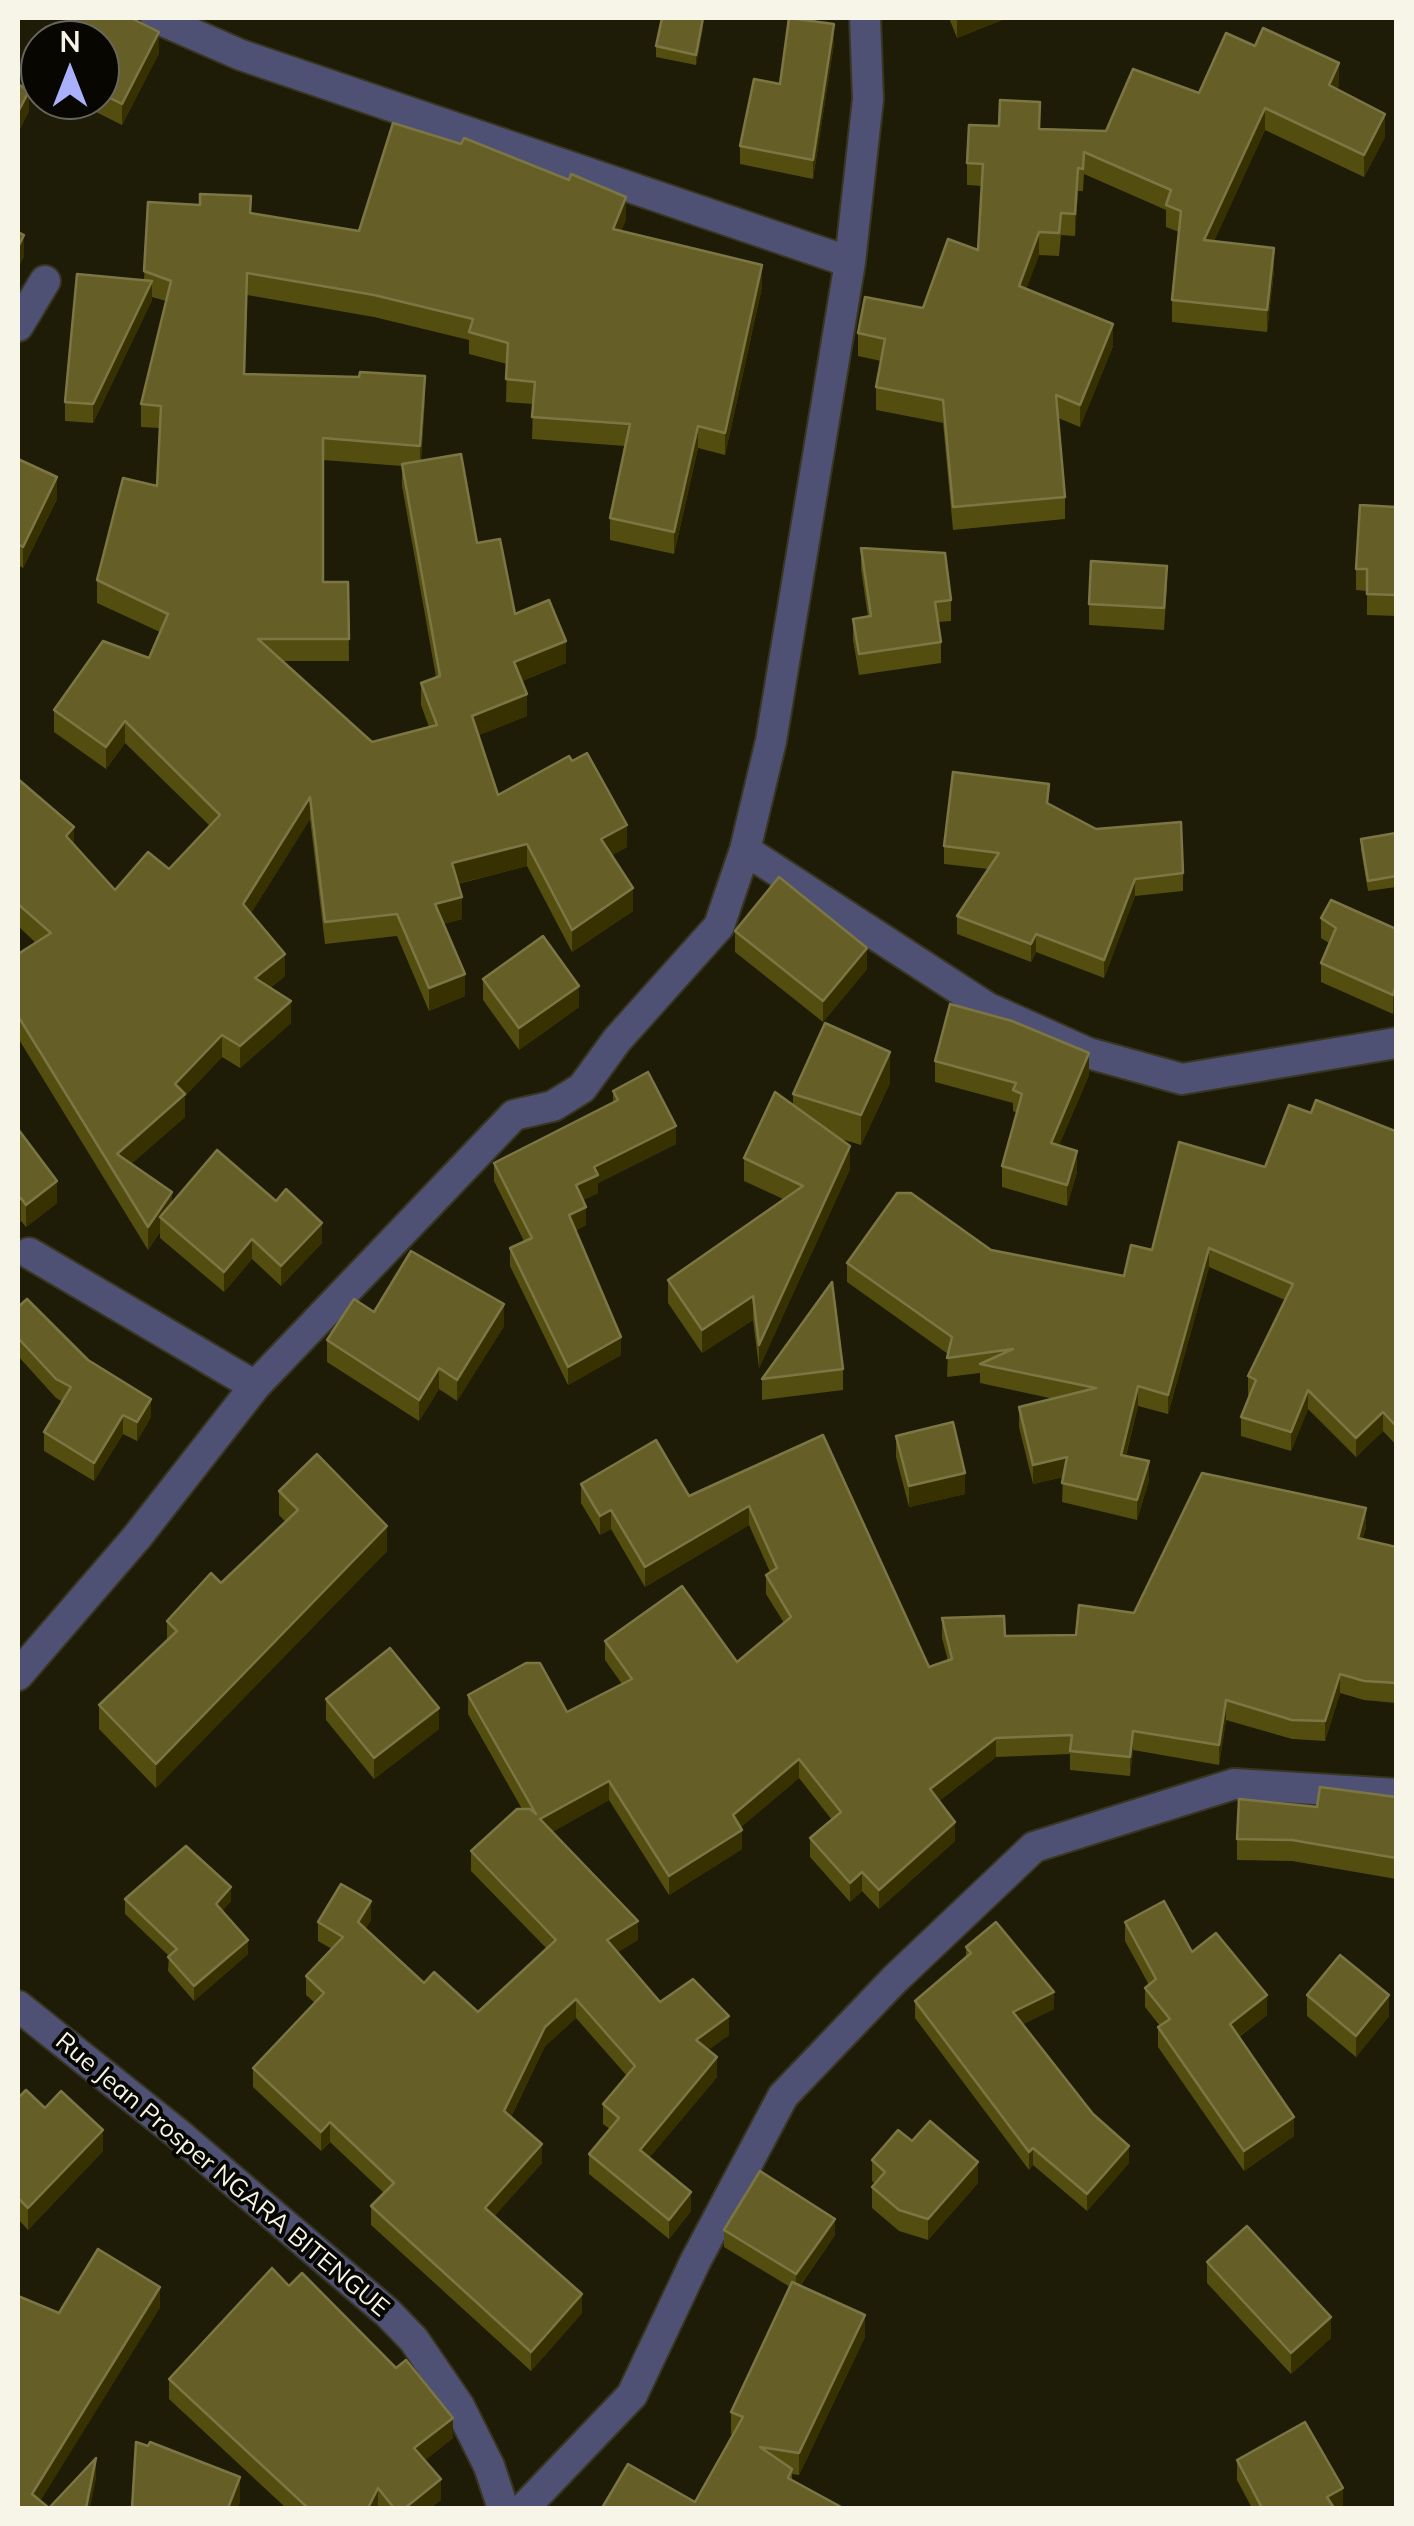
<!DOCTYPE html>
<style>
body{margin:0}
#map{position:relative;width:1414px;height:2526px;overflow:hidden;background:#1e1b06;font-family:Mulish,sans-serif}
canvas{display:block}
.frame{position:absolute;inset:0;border:20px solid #f6f5e7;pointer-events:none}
.north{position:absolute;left:20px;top:20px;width:100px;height:100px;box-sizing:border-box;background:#070601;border:2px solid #67665d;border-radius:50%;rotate:0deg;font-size:28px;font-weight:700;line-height:40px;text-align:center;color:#f6f5e7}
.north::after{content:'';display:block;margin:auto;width:35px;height:45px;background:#aab0fb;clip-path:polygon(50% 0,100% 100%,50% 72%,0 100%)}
</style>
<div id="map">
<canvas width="1414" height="2526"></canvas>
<div class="frame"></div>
<div class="north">N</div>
</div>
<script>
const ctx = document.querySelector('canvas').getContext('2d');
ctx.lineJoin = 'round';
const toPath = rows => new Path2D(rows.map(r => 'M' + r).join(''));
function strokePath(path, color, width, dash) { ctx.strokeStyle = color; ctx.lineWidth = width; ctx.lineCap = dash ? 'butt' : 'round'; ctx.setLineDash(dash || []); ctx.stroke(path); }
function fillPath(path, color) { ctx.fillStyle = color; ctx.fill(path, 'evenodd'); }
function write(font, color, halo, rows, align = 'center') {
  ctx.font = font + ' Mulish,sans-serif'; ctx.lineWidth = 8; ctx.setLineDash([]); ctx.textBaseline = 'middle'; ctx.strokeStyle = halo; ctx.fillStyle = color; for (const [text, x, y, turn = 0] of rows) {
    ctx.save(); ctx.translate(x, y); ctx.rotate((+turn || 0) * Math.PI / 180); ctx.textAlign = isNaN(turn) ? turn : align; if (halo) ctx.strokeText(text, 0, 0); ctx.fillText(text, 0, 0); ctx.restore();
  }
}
const minor = toPath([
 [156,18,241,55,850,262],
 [18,326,45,281],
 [745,850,988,1008,1088,1053,1182,1079,1396,1043],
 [29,1253,255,1386],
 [18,1675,137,1537,255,1386,514,1115,553,1106,582,1088,617,1040,719,926,745,850,771,741,850,262,868,99,865,18],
 [18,2006,177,2133,388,2313,414,2340,459,2406,489,2466,503,2508],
 [524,2508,632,2395,695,2262,783,2096,895,1979,1034,1847,1234,1784,1396,1794]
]);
strokePath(minor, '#383521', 34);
strokePath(minor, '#4e5174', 30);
fillPath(toPath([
 [949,18,1007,18,957,38],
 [703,28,696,65,656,57,656,46],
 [100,40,159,53,122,125,72,100,100,100],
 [834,43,813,179,740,164,740,146,780,84],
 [1339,85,1337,90,1385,137,1364,177,1265,130,1214,241,1274,271,1267,332,1172,322,1172,300,1179,232,1166,227,1166,210,1084,174,1083,191,1078,191,1075,236,1061,235,1059,256,1039,255,1026,289,1113,346,1080,427,1058,418,1065,497,1065,519,953,530,943,423,876,410,876,387,881,361,858,356,858,333,923,308,978,250,982,186,967,185,967,163,1040,129,1106,131,1199,93],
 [148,202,251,213,359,231,626,219,621,231,762,287,725,455,698,448,674,554,610,540,610,518,625,446,532,439,533,404,506,402,507,364,469,354,469,340,374,317,247,295,245,374,425,399,421,461,477,543,515,614,566,663,522,681,527,716,479,735,498,795,627,847,612,855,633,911,572,952,527,866,458,884,462,919,443,924,465,996,429,1011,397,936,325,944,310,819,251,913,285,976,270,988,291,1023,240,1068,222,1057,185,1096,185,1117,131,1164,172,1203,322,1243,281,1286,252,1259,224,1292,160,1238,160,1232,148,1250,18,1038,18,954,36,943,18,926,18,779,115,890,169,869,210,826,125,743,106,769,54,732,54,710,149,658,160,632,97,603,97,580,157,486,159,428,141,427,141,404,166,301,152,297,152,300,93,423,65,421,65,402,144,280],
 [323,460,402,466,402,486,436,677,421,683,421,705,429,727,372,742,282,661,349,661,348,582,323,582],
 [18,459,57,499,23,568,18,565],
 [1396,507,1396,616,1367,615,1367,591,1356,590,1356,569],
 [861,548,951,600,951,621,938,622,941,642,941,663,859,675,853,640,853,619,868,617,861,569],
 [1167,587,1164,630,1089,625,1089,604],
 [1049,804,1183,873,1183,891,1135,896,1104,978,1036,952,1031,962,957,934,957,916,988,869,944,864,944,846],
 [1396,833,1396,887,1368,891,1361,850,1361,839],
 [1321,918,1396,929,1393,1014,1321,982,1321,963,1329,943,1321,938],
 [735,931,867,969,823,1022,735,952],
 [483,979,579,1007,519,1050,483,1000],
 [935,1061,1089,1075,1059,1145,1077,1172,1067,1206,1002,1187,1002,1166,1017,1113,1013,1111,1013,1103,935,1082],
 [890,1083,861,1145,841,1139,850,1169,759,1368,753,1320,702,1353,668,1303,668,1280,783,1199,744,1181,744,1158,793,1105,793,1094],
 [613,1091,676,1144,598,1183,598,1193,583,1200,586,1225,576,1230,621,1355,568,1385,510,1266,510,1248,524,1241,494,1181,494,1163,613,1103],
 [1311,1113,1395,1131,1396,1128,1396,1445,1383,1431,1356,1457,1308,1409,1291,1451,1241,1436,1241,1417,1250,1396,1248,1395,1248,1376,1285,1300,1209,1267,1168,1414,1138,1406,1126,1456,1149,1480,1137,1520,1062,1502,1063,1477,1033,1484,1019,1427,1019,1407,1054,1399,980,1383,980,1373,947,1377,948,1354,847,1282,847,1263,991,1250,1124,1276,1152,1250,1265,1167],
 [18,1129,57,1203,26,1227,21,1221],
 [18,1307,151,1417,137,1441,123,1434,94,1481,44,1451,44,1432,63,1402,56,1398,18,1356],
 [374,1312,504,1326,457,1401,439,1389,419,1421,327,1362,327,1340],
 [843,1369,843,1390,762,1400,762,1379],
 [823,1435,929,1667,948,1661,942,1638,942,1618,1005,1636,1076,1635,1366,1527,1362,1539,1396,1547,1396,1703,1364,1700,1340,1693,1325,1741,1292,1739,1226,1720,1219,1765,1133,1750,1130,1776,1070,1770,1070,1754,996,1757,939,1801,955,1841,879,1909,862,1891,850,1902,810,1857,810,1838,832,1820,799,1778,741,1827,742,1849,669,1895,609,1800,552,1832,638,1940,617,1952,660,2002,729,2035,708,2050,717,2077,649,2158,691,2211,669,2239,589,2174,589,2154,610,2129,603,2124,603,2104,627,2076,576,2018,545,2046,511,2117,542,2163,494,2216,582,2313,531,2371,371,2225,371,2206,384,2193,330,2142,321,2151,253,2087,253,2068,315,2003,306,1995,306,1976,332,1949,318,1941,318,1922,371,1920,365,1929,424,1983,478,2012,547,1949,471,1871,471,1851,522,1809,468,1714,468,1695,567,1712,622,1684,605,1660,605,1641,737,1662,784,1623,766,1594,766,1575,770,1572,749,1525,645,1587,611,1529,600,1535,581,1503,581,1484,689,1496],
 [896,1436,965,1494,909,1507,896,1457],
 [279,1491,387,1551,156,1788,99,1729,99,1705,167,1640,167,1621,221,1583,286,1522,279,1515],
 [326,1699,439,1729,374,1779,326,1720],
 [1396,1797,1396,1879,1292,1861,1237,1860,1237,1839,1317,1807],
 [125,1899,231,1901,222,1911,248,1954,194,2001,168,1971,169,1956,125,1914],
 [1125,1922,1192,1952,1267,2015,1239,2037,1294,2136,1244,2171,1158,2047,1158,2027,1160,2026,1145,2007,1145,1988,1149,1985,1125,1941],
 [966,1947,1054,2009,1023,2024,1129,2163,1087,2211,1033,2165,1029,2170,915,2018,915,2001,966,1958],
 [1307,1995,1389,2016,1356,2057,1307,2016],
 [18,2098,45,2108,103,2151,28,2230,18,2219],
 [912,2141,978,2183,928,2240,899,2231,872,2208,872,2187,875,2184,872,2181,872,2160],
 [724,2230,835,2235,800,2286,865,2337,799,2475,792,2474,792,2480,695,2502,733,2435,731,2434,731,2412,790,2287,724,2247],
 [1207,2262,1331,2338,1291,2374,1207,2283],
 [289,2286,453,2438,425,2460,441,2500,430,2508,286,2508,169,2399,169,2379],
 [1237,2460,1343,2508,1252,2508,1237,2480]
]), '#534d10');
fillPath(toPath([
 [703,18,703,28,696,65,696,55],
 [962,18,1007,18,957,38,957,19],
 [834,24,834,43,813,179,813,160],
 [159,32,159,53,122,125,122,104],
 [1339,63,1339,85,1329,108,1329,85],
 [29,91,29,112,18,133,18,112],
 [1265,108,1265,130,1204,263,1204,240],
 [1385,114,1385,137,1364,177,1364,155],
 [1078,168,1078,191,1075,236,1075,214],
 [626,197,626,219,613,251,613,229],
 [1039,232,1039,255,1019,309,1019,286],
 [24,235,24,257,18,268,18,247],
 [1274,248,1274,271,1267,332,1267,310],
 [762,265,762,287,725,455,725,433],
 [152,281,152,300,93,423,93,404],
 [1113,324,1113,346,1080,427,1080,405],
 [425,376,425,399,420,468,420,446],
 [698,426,698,448,674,554,674,532],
 [57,477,57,499,23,568,23,547],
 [566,641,566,663,514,684,514,662],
 [527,694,527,716,472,738,472,716],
 [125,721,125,743,106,769,106,747],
 [310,797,310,819,243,926,243,904],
 [627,825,627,847,601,861,601,839],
 [74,827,74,850,66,836],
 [527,844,527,866,452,885,452,863],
 [1135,879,1135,896,1104,978,1104,960],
 [633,888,633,911,572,952,572,930],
 [462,897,462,919,435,926,435,904],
 [1036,934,1036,952,1031,962,1031,944],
 [867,948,867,969,823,1022,823,1001],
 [285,954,285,976,255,1000,255,978],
 [465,974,465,996,429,1011,429,988],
 [579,986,579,1007,519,1050,519,1028],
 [1396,986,1396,1006,1393,1014,1393,995],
 [291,1001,291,1023,240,1068,240,1046],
 [222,1035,222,1057,185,1096,185,1117,117,1176,117,1154,175,1084],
 [890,1052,890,1083,861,1145,861,1115],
 [1089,1053,1089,1075,1051,1164,1051,1143],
 [676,1126,676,1144,598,1183,598,1193,576,1204,576,1185,594,1167],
 [850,1146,850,1169,759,1368,759,1345],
 [1077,1151,1077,1172,1067,1206,1067,1185],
 [57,1181,57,1203,26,1227,26,1205],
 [172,1192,172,1214,160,1217,160,1232,148,1250,148,1227],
 [21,1198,21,1221,18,1224,18,1201],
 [586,1207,586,1225,569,1233,569,1215],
 [322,1223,322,1243,281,1286,281,1266],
 [252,1239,252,1259,224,1292,224,1272],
 [1209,1248,1209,1267,1168,1414,1168,1395],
 [753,1296,753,1320,702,1353,702,1330],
 [504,1304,504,1326,457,1401,457,1380],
 [621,1337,621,1355,568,1385,568,1367],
 [439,1368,439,1389,419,1421,419,1400],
 [1138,1386,1138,1406,1121,1474,1121,1455],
 [1308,1390,1308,1409,1291,1451,1291,1432],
 [151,1399,151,1417,137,1441,137,1422],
 [1383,1412,1383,1431,1356,1457,1356,1438],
 [123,1415,123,1434,94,1481,94,1463],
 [1067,1457,1067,1476,1033,1484,1033,1465],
 [1149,1461,1149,1480,1137,1520,1137,1500],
 [965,1473,965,1494,909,1507,909,1486],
 [749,1506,749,1525,645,1587,645,1567],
 [1366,1508,1366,1527,1358,1557,1358,1538],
 [611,1510,611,1529,600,1535,600,1516],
 [387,1526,387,1551,156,1788,156,1764],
 [1340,1674,1340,1693,1325,1741,1325,1721],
 [1226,1700,1226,1720,1219,1765,1219,1745],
 [439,1708,439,1729,374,1779,374,1758],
 [1133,1731,1133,1750,1130,1776,1130,1757],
 [996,1738,996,1757,930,1808,930,1789],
 [799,1759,799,1778,733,1834,733,1815],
 [609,1781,609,1800,540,1839,540,1819],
 [955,1822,955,1841,879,1909,879,1890],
 [742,1830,742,1849,669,1895,669,1876],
 [862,1872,862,1891,850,1902,850,1883],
 [231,1887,231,1901,216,1918,216,1904],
 [371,1901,371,1920,358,1941,358,1922],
 [638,1921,638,1940,607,1959,607,1940],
 [248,1940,248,1954,194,2001,194,1986],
 [1054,1992,1054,2009,1013,2029,1013,2012],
 [1267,1995,1267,2015,1230,2043,1230,2024],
 [1389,1995,1389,2016,1356,2057,1356,2036],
 [576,1999,576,2018,545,2046,504,2131,504,2111,545,2027],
 [729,2016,729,2035,696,2059,696,2040],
 [717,2057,717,2077,640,2169,640,2150],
 [1294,2117,1294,2136,1244,2171,1244,2151],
 [330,2122,330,2142,321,2151,321,2132],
 [103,2130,103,2151,28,2230,28,2208],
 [542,2144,542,2163,485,2227,485,2208],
 [1129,2146,1129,2163,1087,2211,1087,2194],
 [1033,2148,1033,2165,1029,2170,1029,2152],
 [978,2162,978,2183,928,2240,928,2219],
 [691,2192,691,2211,669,2239,669,2220],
 [835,2219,835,2235,796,2291,796,2274],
 [160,2287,160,2308,36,2508,32,2494],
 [582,2294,582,2313,531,2371,531,2352],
 [865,2315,865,2337,799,2475,799,2453],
 [1331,2317,1331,2338,1291,2374,1291,2353],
 [453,2418,453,2438,414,2469,414,2448],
 [96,2458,96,2479,90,2508,86,2508],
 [240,2477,240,2502,238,2508,228,2508],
 [441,2479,441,2500,430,2508,405,2508],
 [378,2488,378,2508,368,2508],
 [1343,2488,1343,2508,1327,2508,1327,2497]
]), '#373102');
const building = toPath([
 [76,18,131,18,159,32,122,104,100,93,100,40,65,40,76,18],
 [662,18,703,18,696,55,656,46,662,18],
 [789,18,834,24,813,160,740,146,754,79,780,84,789,18],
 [1263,28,1339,63,1329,85,1385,114,1364,155,1265,108,1204,240,1274,248,1267,310,1172,300,1181,211,1166,205,1171,190,1084,152,1083,169,1078,168,1075,214,1061,213,1059,233,1039,232,1019,286,1113,324,1080,405,1056,395,1065,497,953,507,943,400,876,387,885,339,858,333,865,297,923,308,948,239,978,250,983,164,967,163,969,125,999,126,1000,100,1040,102,1039,129,1106,131,1133,69,1199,93,1226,33,1255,46,1263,28],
 [18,84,29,91,18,112,18,84],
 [393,123,461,144,464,138,569,180,571,174,626,197,613,229,762,265,725,433,698,426,674,532,610,518,630,424,532,417,535,382,506,379,508,343,469,332,473,319,374,295,247,273,244,374,359,377,360,372,425,376,420,446,323,438,323,582,348,582,349,639,258,639,372,742,437,725,421,683,440,676,402,464,461,454,477,543,500,539,515,614,549,600,566,641,514,662,527,694,472,716,498,795,569,756,572,761,587,753,627,825,601,839,633,888,572,930,527,844,452,863,462,897,435,904,465,974,429,988,397,914,325,922,310,797,243,904,285,954,255,978,291,1001,240,1046,222,1035,175,1084,185,1094,117,1154,172,1192,148,1227,18,1016,18,954,51,933,18,904,18,779,74,827,66,836,115,890,148,852,169,869,220,815,125,721,106,747,54,710,103,641,149,658,168,614,97,580,123,478,157,486,161,406,141,404,171,281,144,271,148,202,200,205,200,194,251,196,250,213,359,231,393,123],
 [18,232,24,235,18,247,18,232],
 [77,274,152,281,93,404,65,402,77,274],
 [18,459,57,477,23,547,18,544,18,459],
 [1360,505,1396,507,1396,595,1367,594,1367,569,1356,569,1360,505],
 [861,548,945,553,951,600,935,602,941,642,859,654,853,619,871,616,861,548],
 [1091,561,1167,566,1164,608,1089,604,1091,561],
 [953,772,1049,784,1047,803,1096,829,1181,822,1183,873,1135,879,1104,960,1036,934,1031,944,957,916,999,853,944,846,953,772],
 [1396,833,1396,876,1368,881,1361,839,1396,833],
 [779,877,867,948,823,1001,735,931,779,877],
 [1331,900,1396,929,1396,986,1393,995,1321,963,1336,928,1321,918,1331,900],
 [543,936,579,986,519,1028,483,979,543,936],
 [950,1004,1012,1021,1089,1053,1051,1143,1077,1151,1067,1185,1002,1166,1022,1094,1013,1090,1016,1083,935,1061,950,1004],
 [825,1023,890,1052,861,1115,793,1094,825,1023],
 [648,1072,676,1126,594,1167,598,1175,576,1185,586,1207,569,1215,621,1337,568,1367,510,1248,532,1238,494,1163,618,1100,613,1091,648,1072],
 [775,1092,850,1146,759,1345,753,1296,702,1330,668,1280,803,1186,744,1158,775,1092],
 [1316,1100,1395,1131,1396,1128,1396,1426,1383,1412,1356,1438,1308,1390,1291,1432,1241,1417,1256,1380,1248,1376,1293,1284,1209,1248,1168,1395,1138,1386,1121,1455,1149,1461,1137,1500,1062,1483,1067,1457,1033,1465,1019,1407,1096,1388,980,1364,1013,1349,947,1358,952,1337,847,1263,897,1193,911,1193,991,1250,1124,1276,1131,1245,1152,1250,1179,1142,1265,1167,1289,1105,1311,1113,1316,1100],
 [18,1129,57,1181,26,1205,21,1198,18,1201,18,1129],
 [217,1150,276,1201,286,1189,322,1223,281,1266,252,1239,224,1272,160,1217,217,1150],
 [411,1251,504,1304,457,1380,439,1368,419,1400,327,1340,354,1299,374,1312,411,1251],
 [832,1282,843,1369,762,1379,832,1282],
 [27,1299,88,1360,151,1399,137,1422,123,1415,94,1463,44,1432,71,1387,56,1379,18,1338,18,1307,27,1299],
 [953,1422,965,1473,909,1486,896,1436,953,1422],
 [823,1435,929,1667,952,1659,942,1618,1004,1616,1005,1636,1076,1635,1079,1605,1134,1613,1202,1473,1366,1508,1358,1538,1396,1547,1396,1683,1364,1681,1340,1674,1325,1721,1292,1720,1226,1700,1219,1745,1133,1731,1130,1757,1070,1751,1072,1735,996,1738,930,1789,955,1822,879,1890,862,1872,850,1883,810,1838,841,1812,799,1759,733,1815,742,1830,669,1876,609,1781,540,1819,638,1921,607,1940,660,2002,693,1979,729,2016,696,2040,717,2057,640,2150,691,2192,669,2220,589,2154,619,2118,603,2104,635,2066,576,1999,545,2027,504,2111,542,2144,485,2208,582,2294,531,2352,371,2206,394,2183,330,2122,321,2132,253,2068,324,1993,306,1976,343,1937,318,1922,341,1884,371,1901,358,1922,424,1983,434,1972,478,2012,556,1940,471,1851,517,1809,530,1809,536,1814,468,1695,526,1663,540,1663,567,1712,632,1679,605,1641,682,1586,737,1662,791,1617,766,1575,777,1568,749,1506,645,1567,611,1510,600,1516,581,1484,656,1440,689,1496,823,1435],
 [317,1454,387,1526,156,1764,99,1705,177,1631,167,1621,211,1573,221,1583,298,1510,279,1491,317,1454],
 [390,1648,439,1708,374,1758,326,1699,390,1648],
 [1320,1787,1396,1797,1396,1858,1292,1840,1237,1839,1239,1799,1317,1807,1320,1787],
 [186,1846,231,1887,216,1904,248,1940,194,1986,168,1957,177,1949,125,1899,186,1846],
 [1164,1901,1192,1952,1216,1933,1267,1995,1230,2024,1294,2117,1244,2151,1158,2027,1170,2019,1145,1988,1156,1979,1125,1922,1164,1901],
 [996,1922,1054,1992,1013,2012,1093,2114,1129,2146,1087,2194,1033,2148,1029,2152,915,2001,971,1953,966,1947,996,1922],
 [1340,1955,1389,1995,1356,2036,1307,1995,1340,1955],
 [26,2090,45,2108,61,2091,103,2130,28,2208,18,2198,18,2098,26,2090],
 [930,2121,978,2162,928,2219,899,2210,872,2187,885,2172,872,2160,898,2130,912,2141,930,2121],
 [760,2171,835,2219,796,2274,724,2230,760,2171],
 [1247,2226,1331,2317,1291,2353,1207,2262,1247,2226],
 [98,2249,160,2287,32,2494,49,2508,96,2458,86,2508,18,2508,18,2296,59,2313,98,2249],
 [272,2268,289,2286,302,2273,396,2368,406,2360,453,2418,414,2448,441,2479,405,2508,394,2508,378,2488,368,2508,308,2508,169,2379,272,2268],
 [792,2282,865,2315,799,2453,760,2447,792,2469,788,2478,843,2508,602,2508,628,2464,695,2502,743,2417,731,2412,792,2282],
 [1305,2422,1343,2488,1327,2497,1334,2508,1262,2508,1237,2460,1305,2422],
 [136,2442,148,2446,150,2442,240,2477,228,2508,132,2508,136,2442]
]);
fillPath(building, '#655f27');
strokePath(building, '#7c7645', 2.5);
write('25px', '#f6f5e7', '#070601', [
 ["Rue Jean Prosper NGARA BITENGUE",222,2175,40]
]);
</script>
